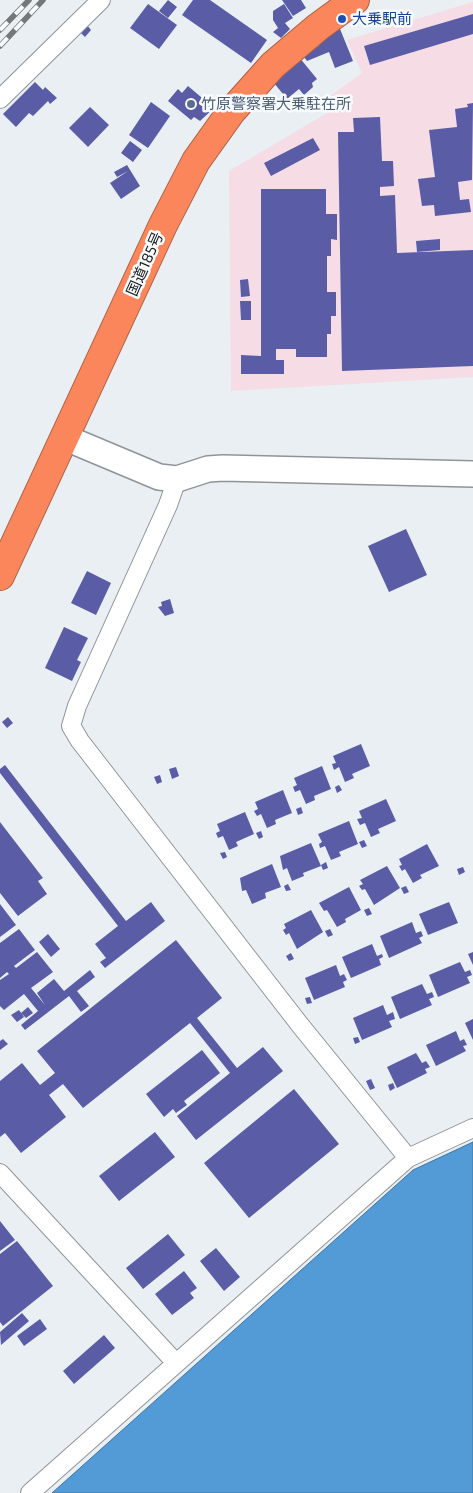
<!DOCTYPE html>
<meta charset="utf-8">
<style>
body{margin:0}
canvas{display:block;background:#e9eff3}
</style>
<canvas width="473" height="1493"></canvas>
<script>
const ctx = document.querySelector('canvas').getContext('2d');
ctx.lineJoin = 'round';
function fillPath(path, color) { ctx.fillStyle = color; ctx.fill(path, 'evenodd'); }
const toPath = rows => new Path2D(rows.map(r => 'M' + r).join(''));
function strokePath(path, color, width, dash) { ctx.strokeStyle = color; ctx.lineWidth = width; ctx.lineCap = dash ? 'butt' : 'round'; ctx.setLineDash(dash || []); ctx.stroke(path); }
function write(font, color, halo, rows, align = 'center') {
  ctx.font = font + ' "Exo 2","Noto Sans JP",sans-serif'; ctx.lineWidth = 5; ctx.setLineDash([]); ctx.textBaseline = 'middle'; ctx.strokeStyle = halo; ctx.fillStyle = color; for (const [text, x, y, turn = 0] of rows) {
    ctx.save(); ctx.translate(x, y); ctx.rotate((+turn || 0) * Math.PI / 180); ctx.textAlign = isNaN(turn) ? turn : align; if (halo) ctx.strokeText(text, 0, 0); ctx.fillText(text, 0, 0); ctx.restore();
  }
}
fillPath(toPath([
 [473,2,473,377,231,391,229,171,327,113,330,96,362,73,347,40]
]), '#f6dce5');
const water = toPath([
 [473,1142,473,1493,52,1493,413,1170,473,1142]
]);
fillPath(water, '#529bd7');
strokePath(water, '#40749e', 1);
fillPath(toPath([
 [168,0,177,7,168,18,159,11],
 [193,0,210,0,267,40,251,63,182,15],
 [282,0,301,0,306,8,293,16],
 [148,4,177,25,159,49,130,28],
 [284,4,293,18,285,23,290,29,281,38,273,32,278,28,273,20,273,11],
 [473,14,473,34,370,65,364,46],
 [338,24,353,61,335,68,329,52,307,61,301,53,319,46,317,40],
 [87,25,91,30,85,37,80,32],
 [299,57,317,79,312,83,313,87,304,95,299,89,287,99,274,83,290,69,290,65],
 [35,82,43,90,45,87,57,98,50,104,48,101,33,116,29,113,16,127,3,114],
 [188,86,214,108,200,121,194,117,191,120,168,101,178,89,182,93],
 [151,102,170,116,148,148,129,135],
 [473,103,472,180,458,182,460,200,469,199,471,212,435,216,434,205,422,206,418,179,435,177,429,130,457,127,455,109,468,107,467,104],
 [90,107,109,125,88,147,69,128],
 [380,117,382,161,393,161,394,186,380,187,380,196,395,195,397,253,473,250,473,366,342,371,338,132,354,132,353,118],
 [313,138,320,150,271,176,264,163],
 [130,141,142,150,133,162,121,153],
 [127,165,140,186,121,199,110,183,128,171,117,177,114,172],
 [261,189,326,189,326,214,337,214,337,240,331,239,331,256,327,256,327,292,336,292,336,316,331,316,331,334,327,334,327,357,296,357,296,349,276,349,276,360,284,360,284,374,241,374,241,355,261,356],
 [440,239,440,250,417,252,416,241],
 [248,279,250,296,241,297,240,280],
 [240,301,251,301,251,320,241,320],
 [406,529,427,575,389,592,368,546],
 [87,571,111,583,96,615,71,603],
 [170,599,174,613,165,616,158,607,162,606,161,602],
 [64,627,88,638,77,660,81,662,72,681,45,668],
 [8,717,13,723,7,728,2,722],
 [361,744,370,766,352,774,354,778,345,782,339,767,334,770,332,764,336,763,333,756],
 [5,765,126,921,151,902,165,921,105,968,100,962,106,958,95,944,118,926,0,773,0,769],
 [322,766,331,789,314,796,315,800,306,804,300,790,295,792,293,787,297,785,294,778],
 [176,767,179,776,172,779,169,769],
 [160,775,162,782,157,784,154,777],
 [339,785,342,790,337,793,335,787],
 [283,790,292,813,275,820,276,824,267,828,261,814,257,816,254,811,258,809,255,802],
 [386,799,396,821,378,829,380,833,371,837,365,823,360,825,357,819,362,818,359,811],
 [301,807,303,813,298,815,296,809],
 [245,812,254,834,236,842,238,846,229,850,223,836,218,838,216,833,220,831,217,824],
 [349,821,358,844,339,852,341,856,331,860,325,846,320,848,319,844,322,842,318,834],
 [0,822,43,878,38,881,47,894,18,916,0,893],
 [261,831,263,837,259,839,256,833],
 [364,840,367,846,362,848,359,842],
 [311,843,321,866,303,873,304,876,292,881,287,868,283,870,280,856],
 [427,844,439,866,420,875,422,878,413,883,405,869,402,871,399,866,402,865,399,859],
 [225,852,227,857,223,859,220,853],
 [326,862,328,868,323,870,321,865],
 [272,864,281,887,265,893,266,898,252,904,246,890,242,891,240,878],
 [387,866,400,888,374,905,365,889,362,890,359,886,363,884,360,880],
 [463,867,465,872,459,875,457,869],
 [288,884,291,890,286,891,284,886],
 [406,886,409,892,404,894,401,888],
 [349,887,361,910,345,919,346,922,337,927,327,910,324,911,319,903],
 [449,902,458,923,428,935,419,914],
 [0,904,16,925,0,937],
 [369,908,372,914,367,916,364,910],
 [311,910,323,932,297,949,289,933,286,935,283,930,286,928,284,924],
 [412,922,416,933,421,931,423,936,419,938,422,943,389,958,380,936],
 [19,929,35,950,14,966,16,968,37,952,53,972,31,988,45,1005,37,993,54,979,64,991,90,970,95,977,77,991,89,1006,81,1012,69,996,25,1030,21,1025,38,1011,24,994,4,1010,0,1006,0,980,9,974,7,972,0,978,0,943],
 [330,929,333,935,328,937,325,931],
 [48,934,60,949,51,957,39,942],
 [176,940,222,998,197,1018,237,1068,263,1047,283,1071,196,1140,177,1116,230,1073,190,1023,83,1108,63,1084,49,1095,66,1117,21,1153,5,1133,0,1137,0,1081,22,1063,40,1085,55,1073,37,1051],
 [372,944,377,956,382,954,383,957,379,959,381,965,351,978,342,957],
 [473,952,473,965,468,954],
 [291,953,294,959,289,961,286,956],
 [460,962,465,972,470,970,472,975,467,977,470,983,438,997,429,975],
 [336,965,340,976,344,974,347,980,343,982,345,987,314,1000,305,978],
 [422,984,427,994,432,992,434,997,429,999,432,1005,400,1019,391,997],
 [310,997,312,1003,307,1004,305,998],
 [383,1005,387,1015,393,1012,395,1019,389,1021,392,1027,362,1040,353,1018],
 [28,1007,33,1013,26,1018,21,1013],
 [19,1010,24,1017,17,1022,11,1015],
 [473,1019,473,1040,465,1023],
 [456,1031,460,1041,464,1039,467,1045,463,1046,466,1051,436,1066,426,1045],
 [358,1037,360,1042,355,1044,353,1038],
 [3,1039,8,1044,0,1050,0,1041],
 [202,1050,220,1073,184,1101,187,1105,176,1113,173,1109,164,1117,146,1094],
 [416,1053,422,1063,426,1061,430,1067,425,1069,427,1073,397,1088,387,1067],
 [371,1079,375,1088,370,1090,366,1081],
 [393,1083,395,1088,390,1091,388,1085],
 [294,1089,339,1144,249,1218,204,1163],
 [155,1132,175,1157,119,1201,99,1176],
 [0,1221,15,1240,0,1251],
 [168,1234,185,1255,143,1289,126,1268],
 [17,1241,53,1286,3,1326,0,1322,0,1254],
 [216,1248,240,1277,224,1291,200,1261],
 [184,1271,197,1288,190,1293,194,1298,172,1315,155,1294],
 [22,1313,29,1321,1,1345,0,1332],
 [40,1319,47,1329,24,1346,17,1336],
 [104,1335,115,1348,74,1384,63,1371]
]), '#5b5ca6');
const street = toPath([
 [0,99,101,0],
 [177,479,168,505,77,706,71,726,80,741,300,1025,408,1158],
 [0,1173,176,1363],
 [30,1493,408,1158,473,1128]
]);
const secondary = toPath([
 [66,438,159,477,177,479,208,469,223,468,473,474]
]);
const highway = toPath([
 [0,576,163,225,196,161,231,112,273,65,318,27,355,0]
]);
strokePath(street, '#8f9499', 20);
strokePath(secondary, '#8f9499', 28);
strokePath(highway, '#ab6044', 30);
strokePath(street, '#fff', 18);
strokePath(secondary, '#fff', 25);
strokePath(highway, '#fb865b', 28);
const rail = toPath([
 [0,30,29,0],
 [0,46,43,0]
]);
strokePath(rail, '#74787a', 5.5);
strokePath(rail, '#f8fcff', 4, [11]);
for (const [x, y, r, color] of [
 [342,19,5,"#1a4fb4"],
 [191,104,5,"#5c6f8a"]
]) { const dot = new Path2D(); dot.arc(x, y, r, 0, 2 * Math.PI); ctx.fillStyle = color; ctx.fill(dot); strokePath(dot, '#f8fcff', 2); }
write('15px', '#164399', '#f8fcff', [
 ["大乗駅前",352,19]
], 'left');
write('15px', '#4e5e75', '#f8fcff', [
 ["竹原警察署大乗駐在所",201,104]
], 'left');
write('15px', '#161819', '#f8fcff', [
 ["国道185号",145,264,-66]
]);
</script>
